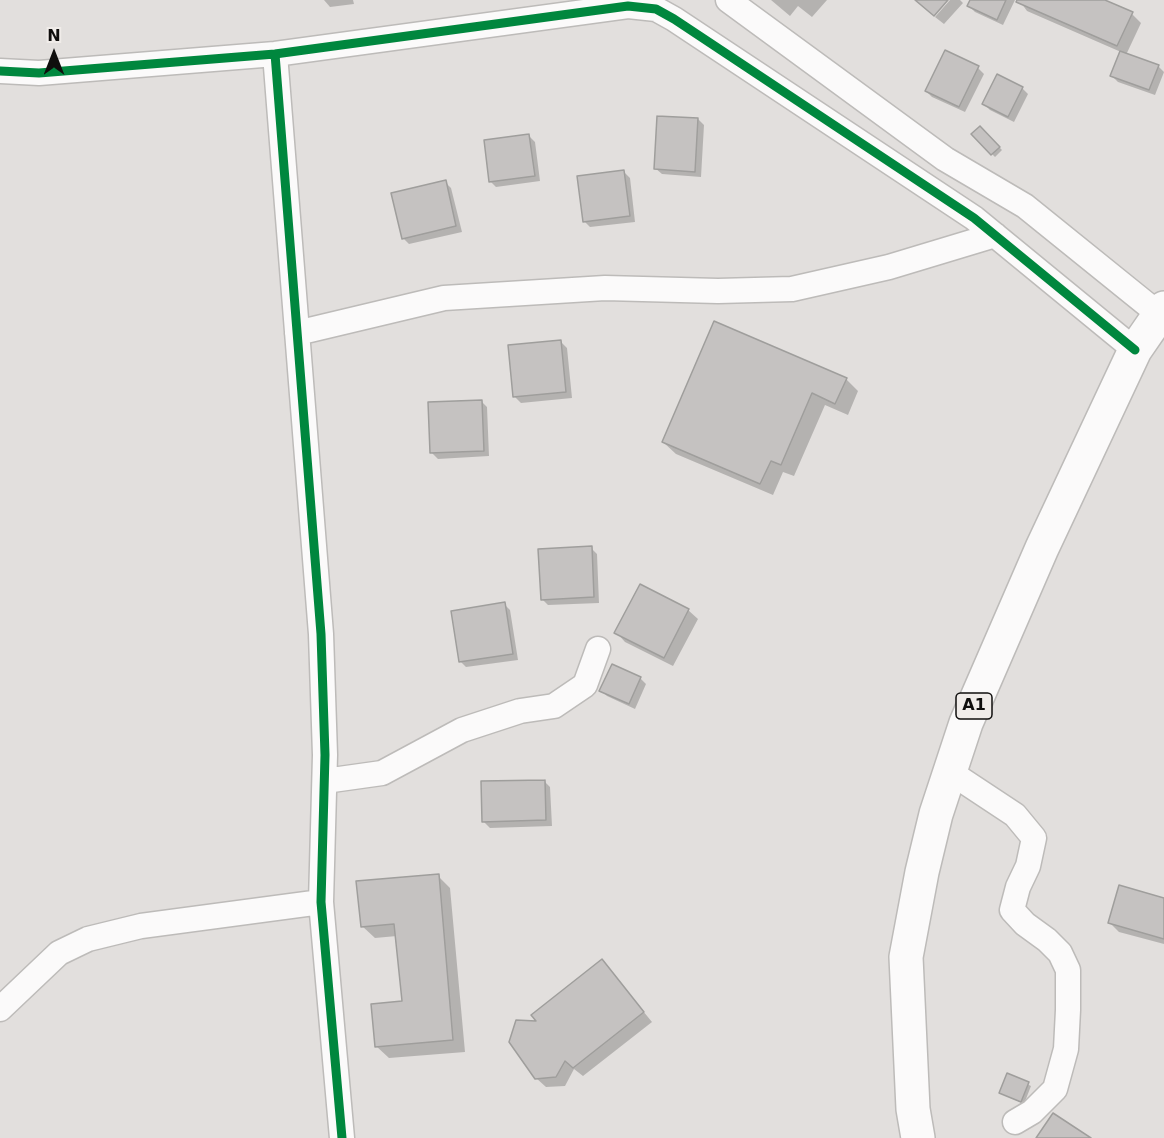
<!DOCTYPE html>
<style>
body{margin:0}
#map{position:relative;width:1164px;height:1138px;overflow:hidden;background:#e2dfdd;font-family:"DejaVu Sans",sans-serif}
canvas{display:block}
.north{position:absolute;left:24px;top:24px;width:60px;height:60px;-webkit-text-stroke:4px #f0ece9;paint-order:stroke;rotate:0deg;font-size:16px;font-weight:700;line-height:24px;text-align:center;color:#0f0e0d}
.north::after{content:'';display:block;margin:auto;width:21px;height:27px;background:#0f0e0d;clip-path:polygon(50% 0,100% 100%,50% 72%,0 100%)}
</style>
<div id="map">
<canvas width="1164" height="1138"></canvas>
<div class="north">N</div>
</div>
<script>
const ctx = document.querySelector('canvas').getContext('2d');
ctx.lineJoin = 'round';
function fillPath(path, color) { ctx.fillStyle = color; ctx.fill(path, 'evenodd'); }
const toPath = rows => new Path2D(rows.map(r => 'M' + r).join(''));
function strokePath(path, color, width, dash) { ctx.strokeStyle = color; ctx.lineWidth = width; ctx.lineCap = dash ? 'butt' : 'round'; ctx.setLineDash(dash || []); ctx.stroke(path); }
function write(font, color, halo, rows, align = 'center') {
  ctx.font = font + ' "DejaVu Sans",sans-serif'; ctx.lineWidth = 5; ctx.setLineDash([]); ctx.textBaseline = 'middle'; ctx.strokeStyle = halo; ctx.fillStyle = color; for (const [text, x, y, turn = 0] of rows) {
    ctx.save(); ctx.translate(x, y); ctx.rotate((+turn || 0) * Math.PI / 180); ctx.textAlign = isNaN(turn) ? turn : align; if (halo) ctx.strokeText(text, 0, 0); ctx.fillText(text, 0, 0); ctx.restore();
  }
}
fillPath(toPath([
 [324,0,353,0,354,4,330,7],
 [771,0,827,0,812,17,798,6,790,16],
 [950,0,960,0,963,3,944,24,935,17],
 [972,0,1015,0,1003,25,975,12,969,6],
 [1019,0,1101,0,1132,14,1141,23,1126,55,1158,66,1164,72,1155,95,1118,82,1112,76,1121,52,1027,11],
 [978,68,984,74,965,112,932,97,926,91],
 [1022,88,1028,94,1014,122,990,110,984,104],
 [698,119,704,125,701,177,662,174,655,168],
 [980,128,1002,150,995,157,973,135],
 [529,136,535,142,540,181,496,187,490,181],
 [624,172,630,178,635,222,590,227,584,221],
 [445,182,451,188,462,232,409,244,403,238],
 [561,342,567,348,572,398,521,403,515,397],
 [846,379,858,391,848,415,825,405,794,476,783,472,773,495,676,454,663,442],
 [481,401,487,407,489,456,438,459,432,453],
 [591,548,597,554,599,603,548,605,542,599],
 [504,604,510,610,518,660,466,667,460,661],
 [688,610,698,619,673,666,625,642,616,632],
 [640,678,646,684,635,709,607,696,601,690],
 [544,781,550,787,552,826,490,828,484,822],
 [438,876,450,888,465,1052,389,1058,376,1046,403,1002,397,936,375,938,362,926],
 [1164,900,1164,944,1119,932,1110,923],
 [602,961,652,1022,583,1076,574,1069,565,1086,546,1087,536,1078,539,1022],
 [1008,1075,1031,1086,1024,1104,1000,1093]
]), '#0003');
const building = toPath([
 [915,0,948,0,934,16,915,0],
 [970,0,1006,0,997,20,967,6,970,0],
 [1017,0,1105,0,1133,12,1117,46,1016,2,1017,0],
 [945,50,979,66,959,107,925,91,945,50],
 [1120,51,1159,65,1149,90,1110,76,1120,51],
 [997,74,1023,87,1008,117,982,104,997,74],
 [657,116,698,118,695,172,654,169,657,116],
 [980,126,1000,147,991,155,971,134,980,126],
 [529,134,535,176,489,182,484,140,529,134],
 [624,170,630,216,583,222,577,176,624,170],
 [446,180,456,226,402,239,391,193,446,180],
 [714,321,847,378,835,404,812,393,781,465,771,461,760,484,662,442,714,321],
 [561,340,566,392,513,397,508,345,561,340],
 [482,400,484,451,430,453,428,402,482,400],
 [592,546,594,597,541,600,538,549,592,546],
 [640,584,689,609,664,658,614,633,640,584],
 [505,602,513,654,459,662,451,611,505,602],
 [612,664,641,677,629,704,599,691,612,664],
 [545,780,546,820,482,822,481,781,545,780],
 [439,874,453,1040,375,1047,371,1004,402,1001,394,924,361,927,356,881,439,874],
 [1119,885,1164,898,1164,939,1108,923,1119,885],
 [602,959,644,1012,573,1068,565,1061,556,1077,535,1079,509,1042,516,1020,536,1021,531,1015,602,959],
 [1007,1073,1029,1082,1021,1102,999,1093,1007,1073],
 [1053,1113,1091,1138,1036,1138,1053,1113]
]);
fillPath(building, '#c5c2c1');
strokePath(building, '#9f9e9c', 1.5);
const minor = toPath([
 [728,0,945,159,1025,206,1160,315],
 [275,54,321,634,325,755,321,902,342,1138],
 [0,71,39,73,275,54,628,6,656,9,674,19,974,218,1135,350],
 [297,333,444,298,605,288,718,291,792,289,889,267,995,235],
 [950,772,1015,815,1034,838,1028,866,1018,887,1012,910,1025,924,1047,940,1060,953,1068,970,1068,1010,1066,1049,1055,1089,1032,1112,1015,1122],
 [325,781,382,773,462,730,520,711,554,706,585,685,598,649],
 [0,1009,59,953,88,939,141,926,321,902]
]);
const trunk = toPath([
 [918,1138,913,1109,906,957,922,872,936,814,966,723,1042,548,1135,350,1164,308]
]);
strokePath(minor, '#bdbbb9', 27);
strokePath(trunk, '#bdbbb9', 36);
strokePath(minor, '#fbfafa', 24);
strokePath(trunk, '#fbfafa', 33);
strokePath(toPath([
 [275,54,321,634,325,755,321,902,342,1138],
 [0,71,39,73,275,54,628,6,656,9,674,19,974,218,1135,350]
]), '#00873e', 9);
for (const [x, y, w] of [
 [974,706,36]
]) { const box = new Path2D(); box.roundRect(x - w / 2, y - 13, w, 26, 4.5); ctx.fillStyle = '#f0ece9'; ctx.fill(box); strokePath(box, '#0f0e0d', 1.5); }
write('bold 16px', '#0f0e0d', null, [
 ["A1",974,706]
]);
</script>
